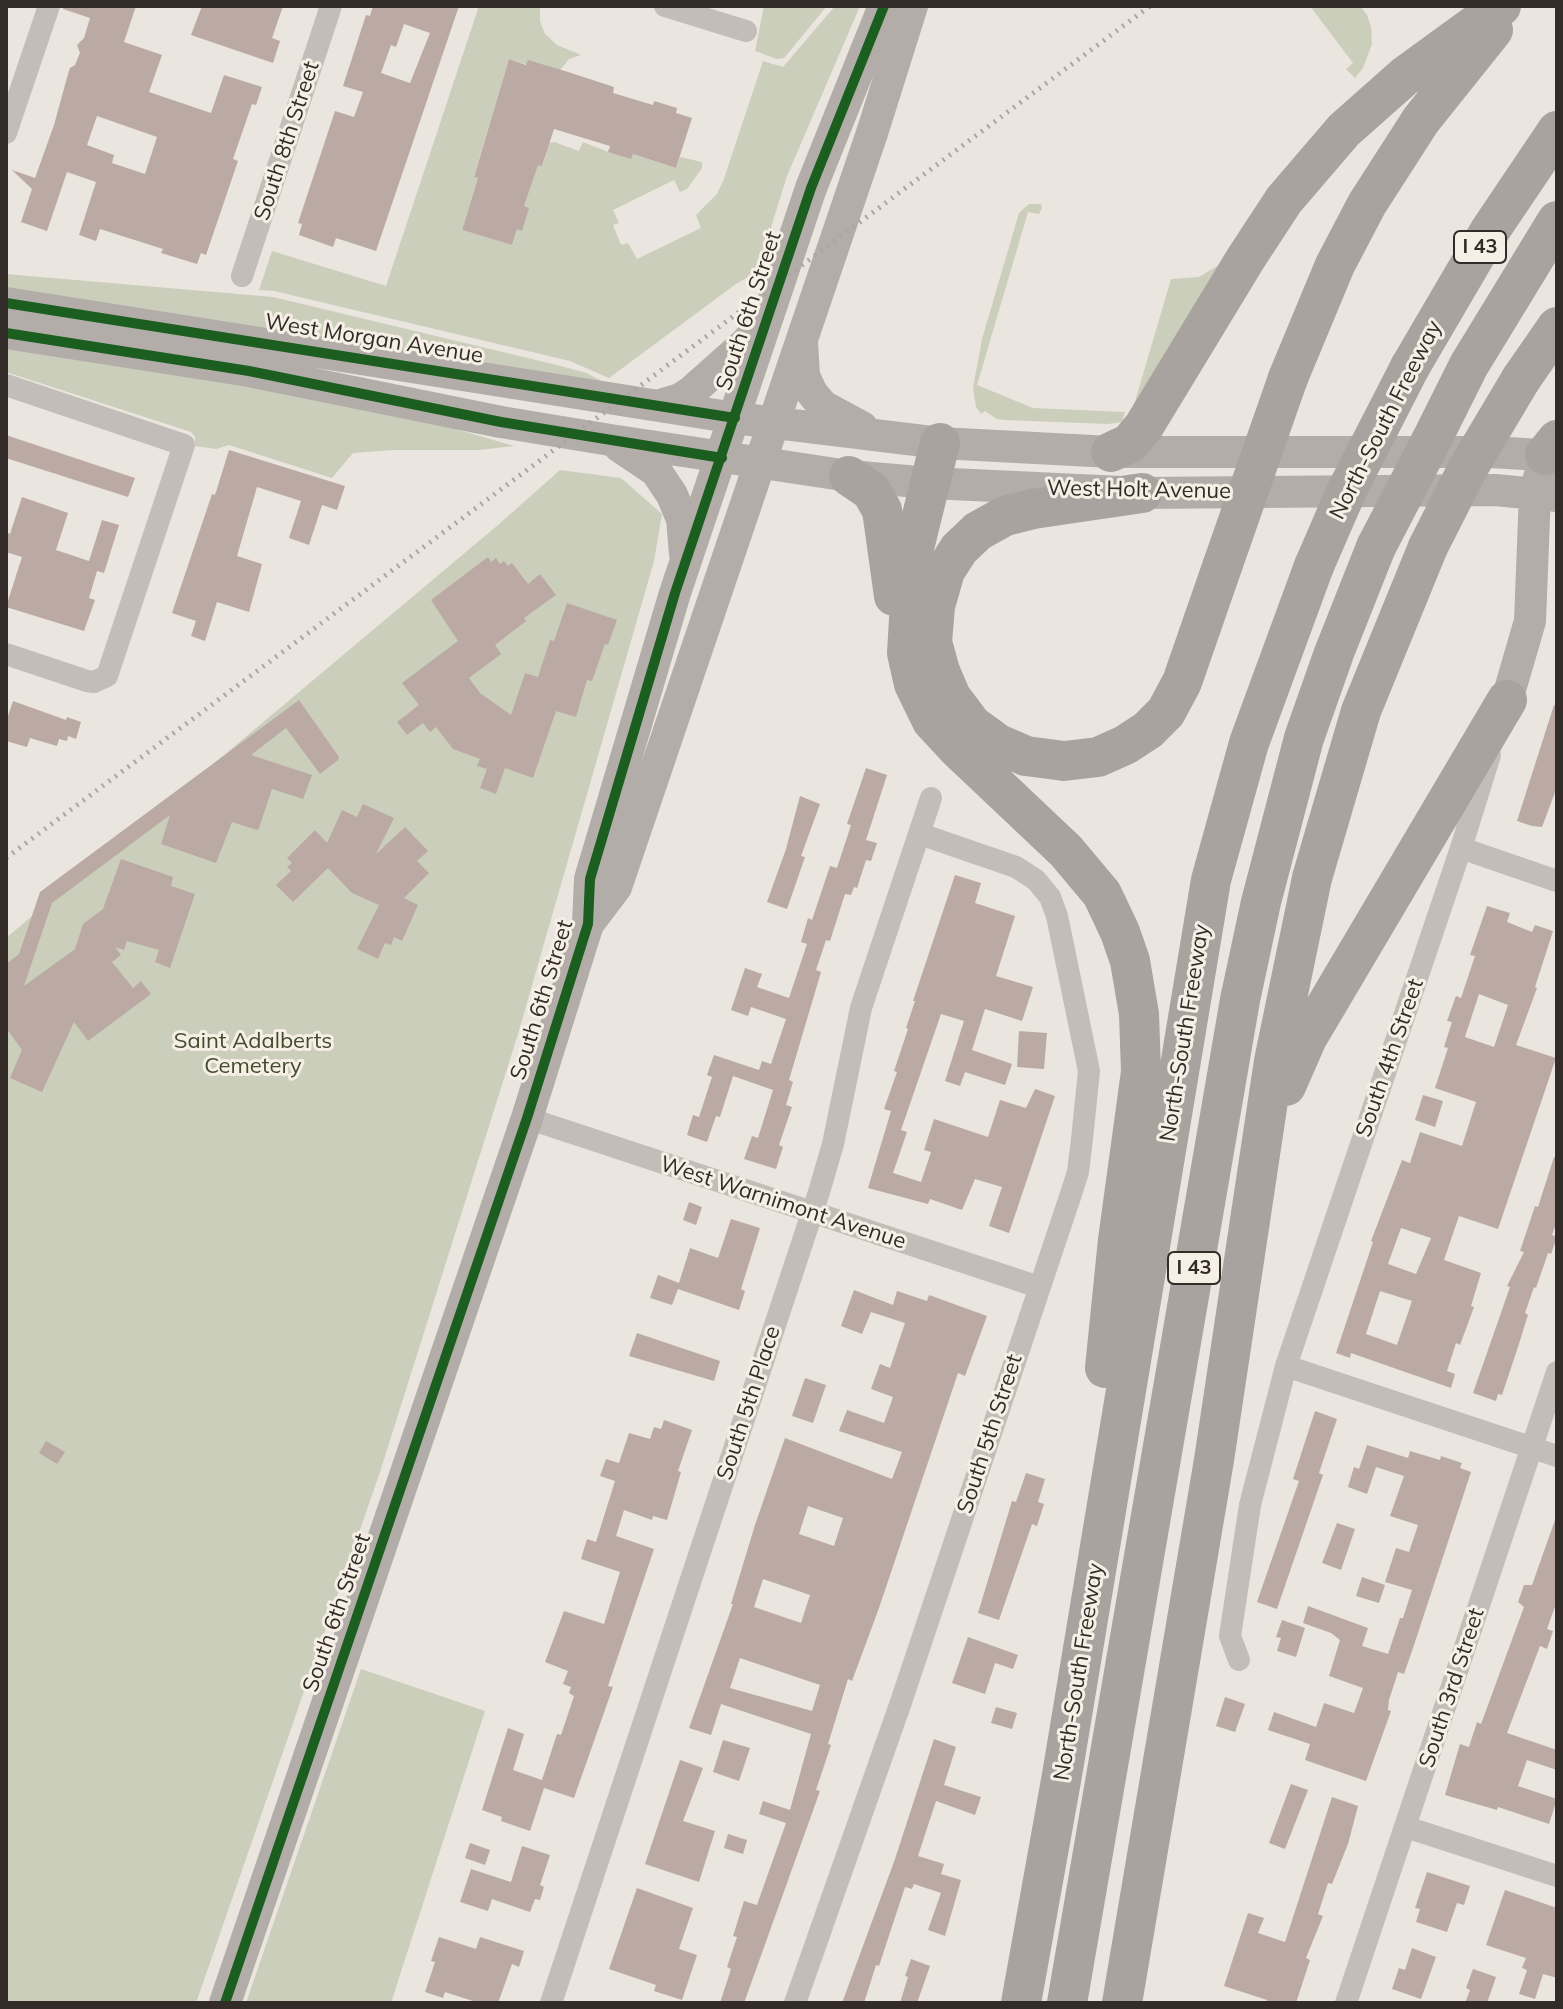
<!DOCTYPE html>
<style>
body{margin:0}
#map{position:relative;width:1563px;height:2009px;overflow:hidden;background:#eae5df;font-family:Mulish,sans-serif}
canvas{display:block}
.frame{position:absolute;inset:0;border:8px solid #322b27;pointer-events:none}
</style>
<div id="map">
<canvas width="1563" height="2009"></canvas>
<div class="frame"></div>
</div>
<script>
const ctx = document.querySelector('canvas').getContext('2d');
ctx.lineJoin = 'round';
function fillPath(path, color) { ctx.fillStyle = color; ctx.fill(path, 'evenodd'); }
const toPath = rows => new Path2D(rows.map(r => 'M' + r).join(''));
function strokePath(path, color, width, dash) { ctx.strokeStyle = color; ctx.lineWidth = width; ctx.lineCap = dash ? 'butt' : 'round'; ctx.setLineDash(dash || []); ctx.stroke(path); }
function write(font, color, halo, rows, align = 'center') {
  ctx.font = font + ' Mulish,sans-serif'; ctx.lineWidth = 6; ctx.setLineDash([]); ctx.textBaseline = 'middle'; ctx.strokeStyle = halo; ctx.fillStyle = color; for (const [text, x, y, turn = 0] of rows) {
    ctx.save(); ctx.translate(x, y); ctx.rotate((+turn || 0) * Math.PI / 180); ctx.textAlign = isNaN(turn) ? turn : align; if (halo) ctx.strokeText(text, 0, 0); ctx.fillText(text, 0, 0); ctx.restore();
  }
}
fillPath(toPath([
 [479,6,540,6,540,21,545,34,557,45,581,55,569,59,557,74,509,59,474,176,478,178,462,230,512,245,517,229,529,208,524,206,537,165,543,165,549,143,554,142,579,151,583,142,608,152,633,154,676,168,680,157,702,162,702,168,687,189,680,192,674,180,613,210,619,223,613,225,621,245,628,243,637,259,701,228,696,215,717,194,724,179,763,61,783,67,835,6,860,6,787,176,757,272,736,284,609,378,570,361,274,291,259,290,272,251,386,286],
 [764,6,827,6,784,58,777,59,755,51],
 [1310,6,1360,6,1367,15,1371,27,1372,44,1363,68,1355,78,1346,69,1353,63],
 [1029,204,1041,204,1042,208,1039,214,1028,212,977,385,1033,408,1125,412,1122,422,1108,424,1005,420,997,419,985,411,981,414,976,407,973,388,982,339,1019,213],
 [1224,262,1129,422,1171,279,1199,277],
 [6,274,273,297,561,366,586,373,606,383,6,290],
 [6,344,397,412,514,446,479,450,393,450,353,453,332,478,229,445,216,449,195,446,195,437,191,432,6,372],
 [560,470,621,478,662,514,654,561,518,1034,380,1472,196,2003,6,2003,6,938,498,525],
 [361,1669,485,1711,391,2003,246,2003]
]), '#cbcebb');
fillPath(toPath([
 [64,6,136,6,124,42,162,55,149,92,211,113,224,75,262,87,256,105,252,104,233,159,238,161,206,255,201,253,197,264,161,253,163,249,100,229,96,241,79,235,96,182,67,172,47,231,21,222,32,189,12,170,35,178,54,125,68,74,70,68,75,65,80,53,77,45,84,38,90,18,63,9],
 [97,116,157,137,145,174,112,163,114,155,87,145],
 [202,6,283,6,272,38,280,41,273,63,191,35],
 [373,6,459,6,376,251,336,238,333,247,299,235,302,224,298,223,335,111,354,117,363,92,343,86,366,15,370,16],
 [404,24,430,33,410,83,381,73,391,45,396,47],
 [509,59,526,65,528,60,565,71,614,87,613,93,653,105,654,101,677,108,676,113,692,118,676,168,633,154,631,159,608,152,610,146,554,129,542,166,538,165,524,206,529,208,522,231,517,229,512,245,462,230,478,178,474,177],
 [6,435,135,478,128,497,6,458],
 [229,450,345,486,337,510,322,505,309,545,289,538,301,501,257,487,237,556,262,564,249,612,217,602,205,641,191,636,196,621,172,613,212,494,215,495],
 [22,497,68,513,56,550,89,561,102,520,119,525,104,573,97,571,89,598,95,600,84,631,6,607,22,557,6,552,6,532,10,534],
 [488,557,491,562,496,558,500,564,504,561,508,566,512,563,528,584,540,574,556,595,524,618,526,621,495,645,501,654,469,678,480,693,511,715,525,673,538,677,550,640,554,641,567,603,617,620,608,645,605,644,592,681,587,680,576,717,556,711,533,778,505,768,496,794,480,788,487,769,477,766,480,759,453,749,436,727,430,732,423,723,407,735,397,722,419,705,402,683,458,641,431,600],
 [299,700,339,757,338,760,320,774,286,728,251,755,312,775,303,799,272,789,259,828,257,830,232,822,216,863,161,844,170,815,52,903,24,986,75,949,83,924,103,909,121,859,173,877,171,886,195,894,170,968,155,962,159,950,127,941,124,950,115,947,121,955,112,962,133,988,141,981,151,994,88,1041,74,1022,42,1092,10,1078,22,1050,9,1032,6,1032,6,964,19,954,40,892],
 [13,701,66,720,67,717,81,722,76,739,68,736,67,741,59,739,57,746,30,738,27,747,6,741,6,722],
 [1554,705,1557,706,1557,787,1542,827,1532,826,1517,821],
 [866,768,887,775,866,840,877,843,871,861,866,860,857,888,854,887,851,895,845,894,830,941,826,940,816,970,821,972,789,1080,793,1082,786,1105,792,1107,779,1145,783,1147,776,1169,744,1159,752,1136,758,1138,773,1090,733,1076,720,1117,716,1116,707,1142,687,1135,693,1115,699,1117,712,1077,707,1075,714,1055,759,1070,762,1061,771,1064,786,1019,751,1007,748,1016,731,1010,745,968,762,974,757,987,789,998,807,944,801,942,808,918,812,920,830,866,837,868,851,825,847,824],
 [800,796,820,804,801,856,805,857,787,909,767,902,786,849],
 [363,804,394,818,376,854,405,827,428,851,417,861,429,873,404,898,418,905,402,941,394,937,391,945,385,943,378,959,357,949,379,905,352,893,328,868,293,902,276,885,291,871,287,867,292,863,287,858,315,830,327,843,342,810,357,817],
 [955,875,981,883,975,903,1015,916,996,976,1033,987,1022,1021,985,1009,972,1050,1012,1064,1005,1085,965,1072,960,1086,945,1081,964,1021,941,1014,901,1130,907,1132,893,1173,921,1182,931,1152,924,1150,934,1119,988,1137,1000,1100,1026,1108,1035,1089,1055,1096,1009,1233,989,1226,1002,1187,975,1179,962,1210,930,1199,928,1204,868,1188,891,1111,884,1109,897,1072,894,1071,908,1029,906,1028,915,1001,913,1001],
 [1487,906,1510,913,1507,922,1532,932,1535,925,1553,931,1535,987,1537,988,1516,1045,1556,1058,1498,1229,1459,1216,1444,1260,1481,1273,1471,1306,1474,1307,1460,1345,1456,1343,1447,1371,1455,1374,1451,1388,1351,1353,1350,1358,1336,1353,1373,1242,1371,1241,1402,1160,1410,1163,1420,1132,1462,1146,1476,1102,1435,1088,1448,1048,1444,1047,1452,1022,1447,1021,1456,996,1461,998,1475,956,1470,955],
 [1479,994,1508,1005,1494,1047,1465,1037],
 [1401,1228,1431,1238,1416,1274,1388,1264],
 [1380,1291,1412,1301,1397,1345,1366,1334],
 [1019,1031,1047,1033,1044,1069,1017,1067],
 [1423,1095,1443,1101,1435,1127,1415,1120],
 [1554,1157,1557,1157,1557,1221,1552,1235,1557,1237,1551,1254,1548,1253,1536,1288,1534,1287,1525,1313,1528,1315,1517,1350,1502,1395,1498,1394,1496,1401,1473,1393,1510,1287,1507,1286,1524,1252,1520,1251,1535,1206,1538,1207],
 [689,1202,702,1207,696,1225,683,1220],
 [731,1219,760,1228,741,1289,745,1291,739,1310,678,1289,672,1305,650,1298,658,1275,679,1283,690,1248,718,1258],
 [854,1290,893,1305,897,1291,927,1301,929,1295,987,1316,965,1376,958,1373,879,1608,852,1681,848,1679,828,1744,831,1745,816,1790,820,1791,744,2003,720,2003,731,1969,727,1967,737,1937,733,1936,744,1901,757,1905,786,1823,759,1814,763,1801,790,1810,811,1734,721,1704,711,1735,689,1728,733,1604,731,1604,755,1525,785,1438,892,1479,902,1452,839,1431,847,1410,884,1423,893,1397,871,1389,880,1364,890,1368,905,1323,871,1312,862,1334,841,1326],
 [808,1506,843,1518,834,1546,799,1534],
 [763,1579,810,1595,801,1623,754,1607],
 [740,1658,820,1685,812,1711,730,1688],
 [637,1333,720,1361,714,1381,629,1356],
 [805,1378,826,1385,813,1423,792,1416],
 [1315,1411,1337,1419,1319,1473,1323,1475,1277,1609,1257,1602,1299,1481,1293,1479],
 [664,1420,692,1430,678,1471,681,1472,667,1520,653,1516,652,1520,624,1510,616,1536,654,1549,608,1686,613,1687,574,1798,544,1788,530,1831,501,1821,502,1817,482,1810,508,1728,524,1734,513,1770,542,1780,557,1734,561,1735,574,1696,569,1693,571,1687,563,1684,568,1671,545,1662,564,1611,604,1624,620,1572,581,1559,587,1539,596,1542,615,1481,600,1476,606,1459,619,1463,629,1433,650,1439,654,1427,661,1429],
 [46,1441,65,1452,57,1464,39,1453],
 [1367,1445,1408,1458,1410,1451,1440,1460,1441,1456,1462,1463,1460,1468,1471,1472,1413,1648,1404,1674,1398,1672,1389,1700,1388,1710,1391,1711,1366,1781,1305,1760,1310,1744,1268,1730,1274,1712,1316,1727,1324,1703,1354,1713,1363,1688,1329,1676,1340,1640,1331,1633,1303,1623,1308,1606,1368,1628,1362,1646,1388,1654,1400,1618,1403,1618,1412,1590,1385,1582,1396,1548,1409,1552,1418,1525,1390,1516,1404,1476,1376,1467,1367,1494,1348,1487,1354,1467,1359,1469],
 [1026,1473,1045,1479,1038,1502,1044,1504,1037,1526,1032,1524,999,1620,978,1613,1012,1501,1016,1502],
 [1555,1520,1557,1520,1557,1601,1547,1629,1553,1631,1547,1649,1540,1646,1507,1733,1557,1750,1557,1770,1527,1760,1518,1786,1557,1799,1549,1824,1498,1807,1497,1810,1445,1795,1460,1744,1469,1747,1477,1722,1481,1724,1524,1607,1518,1602,1524,1585,1532,1585],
 [1337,1523,1355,1529,1341,1570,1322,1563],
 [1362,1577,1385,1585,1379,1603,1356,1596],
 [1282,1620,1305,1628,1296,1657,1277,1651,1281,1638,1276,1637],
 [968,1637,1018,1655,1013,1669,995,1663,985,1694,952,1683],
 [1225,1697,1245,1704,1235,1732,1216,1726],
 [996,1707,1017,1713,1012,1729,991,1723],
 [934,1739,956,1747,944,1785,981,1797,975,1815,936,1801,918,1856,944,1864,941,1874,961,1880,945,1936,928,1930,941,1893,914,1884,912,1889,905,1887,879,1966,876,1965,864,2003,842,2003,895,1859],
 [723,1740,750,1748,739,1781,713,1772],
 [680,1760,703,1768,683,1821,715,1831,699,1882,645,1864],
 [1291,1784,1308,1790,1285,1849,1269,1843],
 [1332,1797,1358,1806,1348,1844,1332,1884,1328,1883,1318,1914,1323,1916,1306,1958,1310,1960,1296,2003,1266,2003,1267,2000,1224,1986,1248,1913,1264,1918,1258,1933,1285,1942],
 [728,1834,747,1840,743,1854,724,1848],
 [470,1843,490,1850,485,1865,465,1858],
 [522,1846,550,1855,540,1885,544,1887,540,1900,535,1899,530,1912,492,1899,488,1911,460,1902,471,1869,511,1882],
 [1427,1872,1470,1886,1464,1905,1457,1903,1447,1932,1416,1922,1420,1909,1415,1908],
 [637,1888,693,1908,679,1949,697,1955,682,2000,654,1991,656,1985,609,1969],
 [1505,1890,1557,1908,1557,1978,1543,1974,1535,1999,1519,1994,1527,1970,1522,1968,1526,1958,1486,1945],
 [439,1937,476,1949,480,1937,524,1951,519,1967,512,1964,498,2003,479,2003,445,1992,443,1998,425,1992,435,1962,431,1961],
 [1412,1948,1436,1957,1421,1999,1392,1989,1399,1968,1405,1970],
 [911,1959,930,1966,917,2003,900,2003,908,1977,905,1976],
 [1473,1969,1496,1977,1487,2003,1465,2003,1470,1990,1466,1988]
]), '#bbaaa3');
strokePath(toPath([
 [665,6,746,31],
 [6,133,49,6],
 [242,276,331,6],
 [6,385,184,445,107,676,94,682,87,681,6,654],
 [1461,848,1557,881],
 [527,1118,1039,1287],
 [1286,1366,1557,1456],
 [1239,1660,1230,1636,1250,1505,1286,1366,1461,848,1490,755],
 [1406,1827,1557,1876],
 [551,2003,819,1192,833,1144,861,1008,931,798],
 [795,2003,901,1702,1070,1197,1078,1172,1082,1139,1089,1071,1057,916,1050,897,1036,880,1016,867,920,834],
 [1346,2003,1557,1372]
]), '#c2bdb8', 22);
strokePath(toPath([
 [6,303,735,418,940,443,1111,452,1491,452,1557,456],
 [6,333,249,371,501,422,610,440,849,476,930,483,1142,493,1495,490,1557,496],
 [802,342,804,376,812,393,823,406,862,427],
 [660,405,680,399,691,392,745,344,762,324],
 [620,447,656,471,672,495,682,519,685,554],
 [1507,700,1530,621,1535,493,1540,474],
 [588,924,616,887,873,130,912,6],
 [225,2003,527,1118,588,924,590,879,675,593,811,188,884,6]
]), '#b3ada9', 32);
strokePath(toPath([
 [1410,367,1489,232,1557,131],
 [1288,378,1335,265,1367,204,1421,120,1493,30],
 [1521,379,1557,327],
 [940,443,913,552,907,653,914,684,932,721,957,748,1066,851,1102,894,1120,932,1130,961,1139,1014,1141,1072,1118,1240,1105,1368],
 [1430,443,1469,365,1557,221],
 [1111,452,1130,443,1144,426,1246,258,1284,200,1344,130,1405,76,1501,6],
 [1545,455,1557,440],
 [849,476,871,491,882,510,894,596],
 [1142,493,1033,509,1005,516,978,531,959,549,945,571,935,606,932,642,940,671,951,697,972,725,998,744,1026,756,1064,761,1098,757,1125,745,1148,730,1166,712,1182,682,1223,564],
 [1286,1086,1307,1038,1507,700],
 [1021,2003,1062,1775,1211,880,1249,743,1314,566],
 [1067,2003,1240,1000,1261,902,1304,738,1334,653,1376,547],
 [1122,2003,1214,1460,1274,1061,1312,878,1361,711,1428,547]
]), '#a8a39e', 40);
strokePath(toPath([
 [6,858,1150,6]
]), '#aaa6a2', 5, [2, 6]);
strokePath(toPath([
 [1376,547,1430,443],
 [1428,547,1468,468,1521,379],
 [1223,564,1288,378],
 [1314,566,1347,490,1410,367]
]), '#a8a39e', 40);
strokePath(toPath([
 [6,303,735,418],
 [6,333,249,371,501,422,722,458],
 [225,2003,527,1118,588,924,590,879,675,593,811,188,884,6]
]), '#1b5e20', 10);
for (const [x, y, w] of [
 [1480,247,52],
 [1194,1268,52]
]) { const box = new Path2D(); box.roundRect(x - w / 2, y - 16, w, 32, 6); ctx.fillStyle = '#f6efe6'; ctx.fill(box); strokePath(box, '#322b27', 2); }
write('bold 20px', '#322b27', null, [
 ["I 43",1480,247],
 ["I 43",1194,1268]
]);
write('22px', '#322b27', '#f6efe6', [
 ["South 8th Street",287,141,-72],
 ["South 6th Street",749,311,-72],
 ["West Morgan Avenue",374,339,9],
 ["North-South Freeway",1386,420,-63],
 ["West Holt Avenue",1139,490,1],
 ["South 6th Street",542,1000,-73],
 ["North-South Freeway",1185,1033,-81],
 ["South 4th Street",1390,1058,-71],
 ["West Warnimont Avenue",783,1203,18],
 ["South 5th Place",749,1403,-72],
 ["South 5th Street",990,1434,-72],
 ["South 6th Street",337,1613,-71],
 ["North-South Freeway",1079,1672,-81],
 ["South 3rd Street",1452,1688,-72]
]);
write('22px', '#424d2e', '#f6efe6', [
 ["Saint Adalberts",253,1041],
 ["Cemetery",253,1066]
]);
</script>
